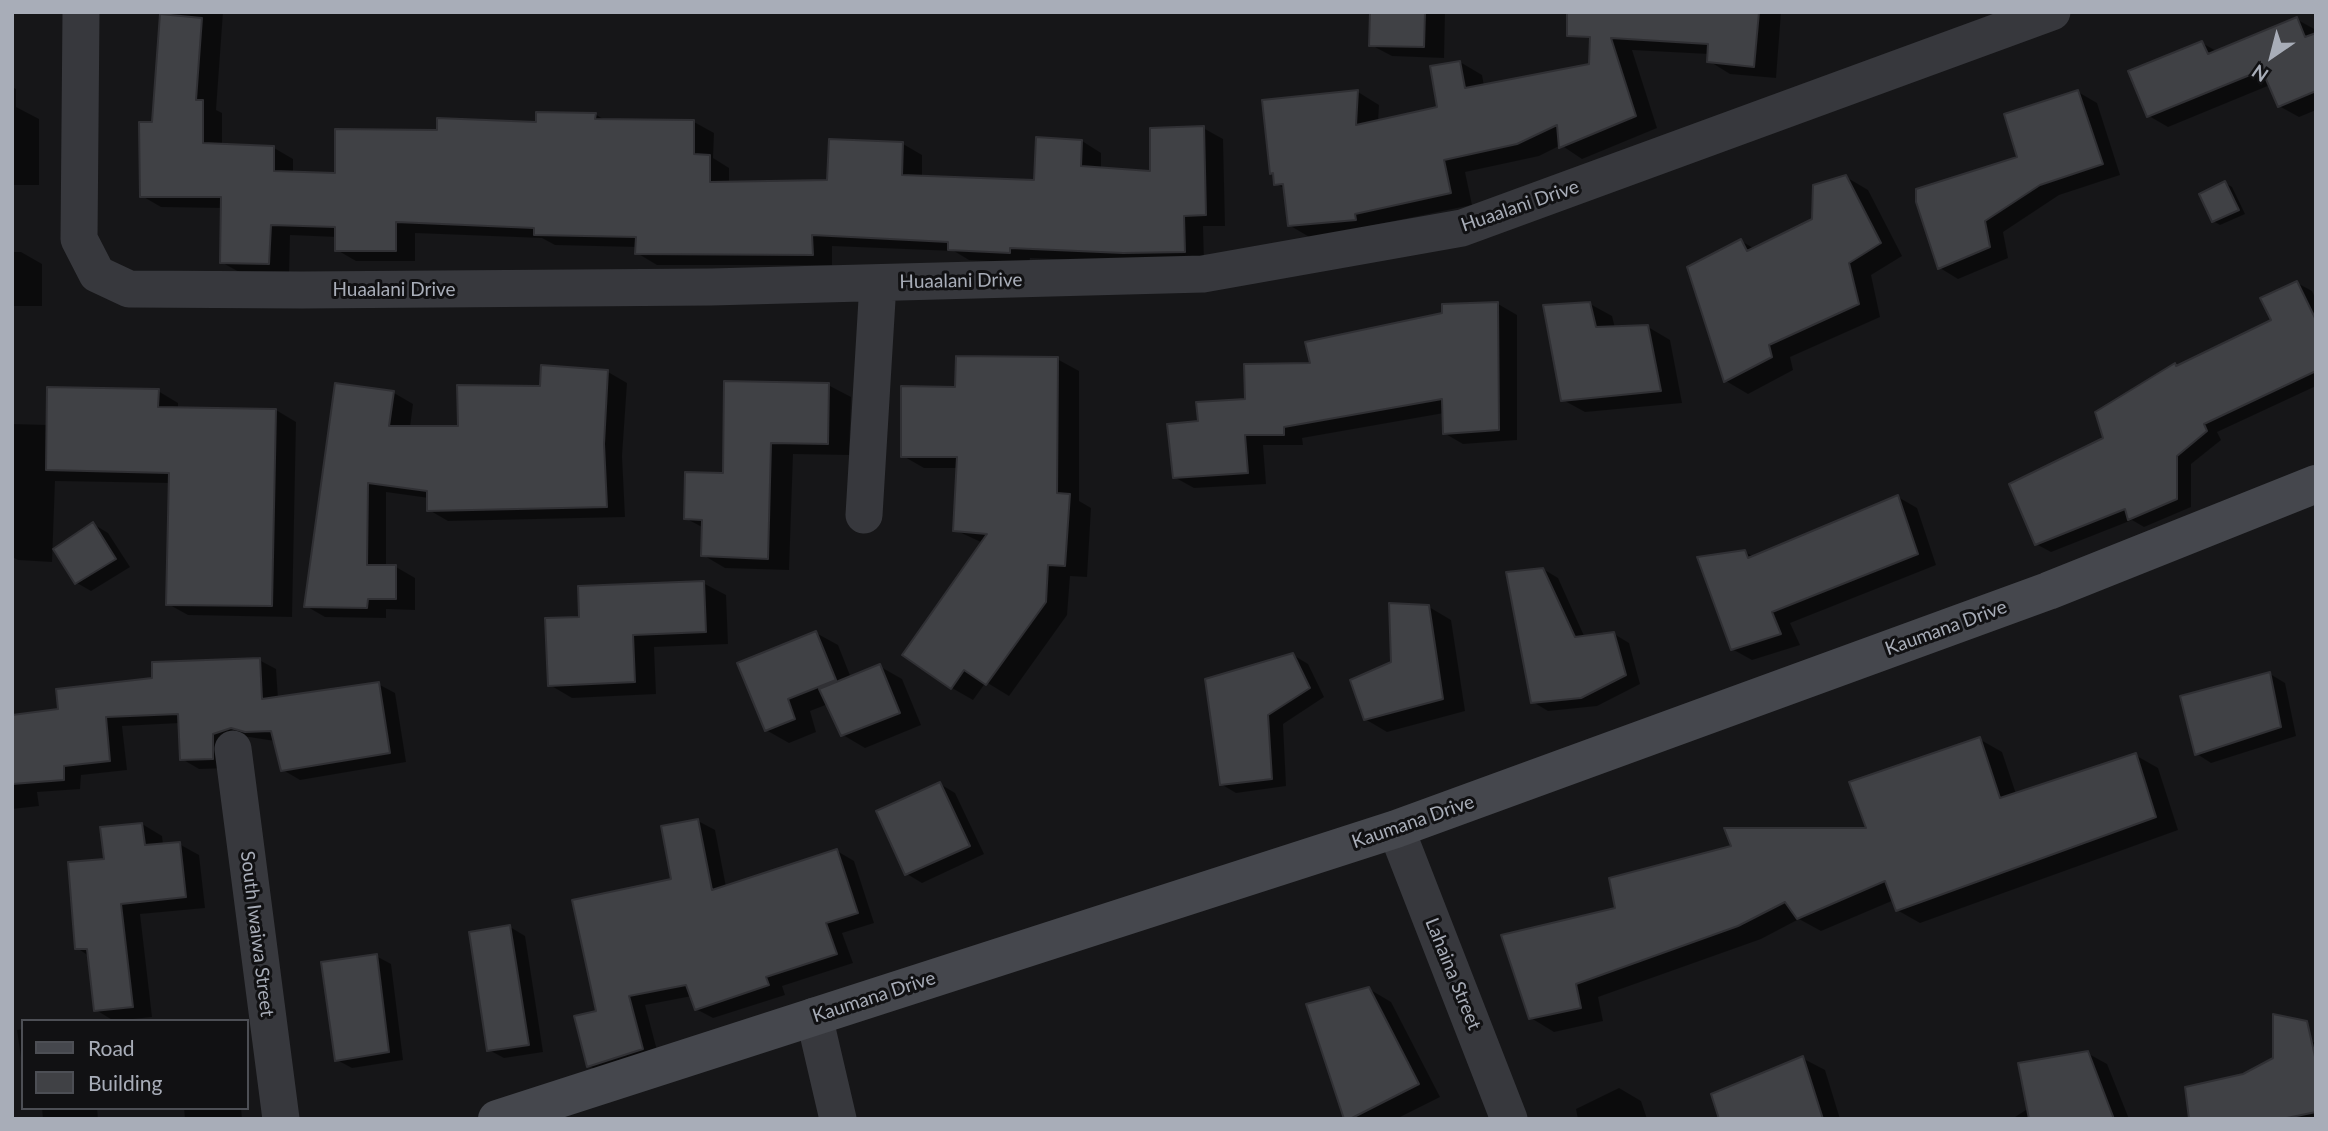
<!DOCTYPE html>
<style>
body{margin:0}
#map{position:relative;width:2328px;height:1131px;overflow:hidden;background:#161618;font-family:Lato,sans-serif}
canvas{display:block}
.frame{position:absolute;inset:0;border:14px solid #a8adb8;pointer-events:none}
.legend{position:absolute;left:21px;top:1019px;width:228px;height:91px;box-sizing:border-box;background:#111113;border:2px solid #4d4f55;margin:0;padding:9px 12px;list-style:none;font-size:21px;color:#a8adb8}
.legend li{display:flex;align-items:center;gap:14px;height:35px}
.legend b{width:35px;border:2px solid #4d4f55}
.north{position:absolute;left:2237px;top:21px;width:70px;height:70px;-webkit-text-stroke:5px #111113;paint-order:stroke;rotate:215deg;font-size:19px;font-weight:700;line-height:28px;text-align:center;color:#a8adb8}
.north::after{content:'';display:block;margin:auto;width:24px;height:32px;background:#a8adb8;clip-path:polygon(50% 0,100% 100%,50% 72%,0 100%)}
</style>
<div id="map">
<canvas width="2328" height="1131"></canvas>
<div class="frame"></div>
<ul class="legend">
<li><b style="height:9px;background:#45474d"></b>Road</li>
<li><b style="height:19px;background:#404145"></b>Building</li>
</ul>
<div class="north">N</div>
</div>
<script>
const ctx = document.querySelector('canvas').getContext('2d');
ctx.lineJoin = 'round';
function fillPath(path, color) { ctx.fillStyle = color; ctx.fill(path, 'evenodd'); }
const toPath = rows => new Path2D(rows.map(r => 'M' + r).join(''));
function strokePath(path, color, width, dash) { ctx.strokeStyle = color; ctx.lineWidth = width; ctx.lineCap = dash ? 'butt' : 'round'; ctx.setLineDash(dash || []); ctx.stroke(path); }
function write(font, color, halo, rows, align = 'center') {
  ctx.font = font + ' Lato,sans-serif'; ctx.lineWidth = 6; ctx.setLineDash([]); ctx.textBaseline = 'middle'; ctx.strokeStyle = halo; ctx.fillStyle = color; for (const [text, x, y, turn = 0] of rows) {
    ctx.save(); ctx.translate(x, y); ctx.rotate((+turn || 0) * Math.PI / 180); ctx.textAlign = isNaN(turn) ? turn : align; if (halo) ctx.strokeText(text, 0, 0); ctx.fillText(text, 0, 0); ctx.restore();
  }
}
fillPath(toPath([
 [161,12,223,12,216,110,222,113,222,146,274,148,293,159,293,173,337,175,439,132,537,123,595,114,606,121,694,122,714,133,713,158,729,168,729,183,829,182,903,144,922,155,922,177,1036,182,1082,141,1101,153,1101,169,1152,173,1203,128,1223,139,1225,226,1203,226,1204,262,1144,263,1030,258,1029,263,969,260,954,251,832,246,832,265,657,265,637,253,637,247,555,245,542,238,415,233,415,261,356,261,337,250,337,237,290,235,289,275,241,273,221,262,223,208,161,207,142,196,153,124],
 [1373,12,1445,12,1444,58,1392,56,1371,45],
 [1594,12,1781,12,1776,78,1730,74,1709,61,1709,54,1632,50,1657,128,1582,159,1561,145,1539,156,1465,172,1472,205,1311,238,1289,225,1286,189,1276,184,1272,173,1358,92,1379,105,1378,122,1439,108,1460,62,1482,75,1484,86,1591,65],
 [2296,19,2316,30,2316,110,2299,117,2279,106,2270,85,2168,127,2149,116,2202,43,2218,52],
 [12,87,16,89,16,107,39,119,39,185,13,185,14,252,21,252,42,264,42,306,12,306],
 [2078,92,2097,103,2120,175,2059,195,2003,232,2008,258,1958,279,1940,268,2020,158],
 [1846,177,1868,190,1902,256,1871,275,1880,317,1790,357,1793,370,1748,394,1726,381,1689,268,1741,241,1755,249,1814,220],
 [2225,183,2232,187,2245,214,2220,225,2213,221],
 [2297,283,2312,291,2316,300,2316,386,2217,432,2221,440,2191,464,2191,507,2144,527,2132,520,2051,552,2036,544,2105,439,2175,365,2178,367,2274,321],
 [1498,304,1517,315,1517,440,1463,444,1444,433,1444,413,1302,438,1303,445,1263,445,1266,484,1194,488,1174,477,1200,423,1312,365],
 [1590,304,1612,316,1615,328,1648,327,1670,340,1682,403,1585,412,1563,400],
 [1057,359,1079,371,1079,501,1091,508,1087,577,1070,576,1067,615,1009,696,986,682,973,700,952,688,983,543,955,530,958,468,924,468,903,456,957,389],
 [608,372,627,383,622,456,625,517,448,521,429,510,429,498,386,492,386,567,396,567,415,578,415,610,386,609,386,618,325,617,306,606,394,393,413,404,410,427,460,427,542,387],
 [828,385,851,397,849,455,793,454,789,570,725,568,703,555,704,528,685,518,724,475],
 [158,391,178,403,178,409,276,410,296,422,292,617,188,615,168,604,171,483,55,481,52,562,18,560,12,557,12,424,48,425],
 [1898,497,1917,508,1936,565,1790,623,1800,645,1752,660,1732,649,1745,552,1754,557],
 [93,524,108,533,130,567,91,591,77,583],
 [1543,569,1558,578,1585,638,1614,634,1629,643,1640,684,1597,706,1548,711,1533,702],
 [703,583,726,595,728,644,654,647,656,694,572,698,550,685,581,619],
 [1429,607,1451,620,1465,711,1387,732,1365,719,1393,663],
 [816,633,838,645,851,678,879,666,902,679,921,725,865,748,843,735,828,704,810,711,816,732,789,743,766,730],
 [1293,655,1308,664,1324,697,1283,724,1286,786,1236,793,1221,784],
 [259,660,276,669,278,699,378,684,395,693,406,762,300,780,283,770,275,741,249,737,230,743,230,768,199,769,182,759,180,723,122,726,127,770,81,775,80,789,37,792,39,806,12,809,12,717,60,710,154,680],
 [2270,674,2285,683,2296,736,2211,763,2197,754],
 [1979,739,2002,752,2016,794,2135,755,2158,768,2178,830,1920,923,1897,910,1894,900,1821,931,1799,919,1761,939,1598,997,1603,1021,1554,1032,1531,1018,1617,909,1868,829],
 [940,784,955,793,984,854,922,883,907,874],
 [698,821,715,830,726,887,837,851,854,861,874,923,842,933,853,963,782,986,785,995,713,1018,696,1009,692,996,645,1005,659,1058,606,1075,589,1066,598,1012,673,881],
 [142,824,162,836,163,845,179,844,199,855,205,908,140,914,152,1017,114,1021,96,1010,89,956,77,948,106,860],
 [510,927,525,936,543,1052,504,1058,489,1050],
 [376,956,391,964,403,1060,352,1068,337,1060],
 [1369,989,1391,1002,1440,1097,1396,1119,1346,1119],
 [23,1029,23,1071,17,1030],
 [2316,1041,2316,1119,2191,1119,2244,1076,2275,1059,2275,1056],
 [2087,1053,2107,1064,2129,1119,2012,1119,2029,1108],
 [1802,1058,1825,1070,1840,1119,1721,1119],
 [1619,1088,1641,1101,1647,1119,1578,1119,1576,1109],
 [42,1108,97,1108,98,1119,43,1119],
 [184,1108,241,1108,242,1119,185,1119]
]), '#0007');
const building = toPath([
 [1370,12,1425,12,1424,47,1369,46,1370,12],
 [1567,12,1759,12,1754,67,1707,62,1708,44,1611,38,1636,116,1559,148,1557,125,1517,144,1444,160,1451,193,1355,214,1356,220,1288,226,1283,184,1274,185,1273,173,1270,174,1262,100,1358,90,1356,125,1437,107,1430,66,1460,61,1465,88,1589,64,1590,37,1567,36,1567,12],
 [160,14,202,18,196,100,203,100,203,143,274,146,274,171,335,173,335,129,437,130,437,118,536,122,536,112,596,113,595,119,694,120,694,154,710,155,710,182,827,180,829,139,903,142,902,175,1034,180,1036,137,1082,140,1081,166,1150,171,1150,128,1204,126,1206,215,1184,216,1185,252,1123,253,1010,248,1010,253,948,250,948,242,812,235,813,255,635,254,636,237,534,235,534,228,396,222,396,251,335,251,335,227,271,225,269,264,220,263,221,197,140,197,139,122,152,122,160,14],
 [2297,17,2305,37,2316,33,2316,91,2278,107,2262,70,2147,117,2128,71,2202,41,2208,54,2297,17],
 [2078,90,2103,164,2040,185,1985,221,1990,247,1938,269,1916,202,1916,189,2017,157,2004,114,2078,90],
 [1846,175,1881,243,1849,263,1859,304,1769,345,1772,357,1724,382,1687,267,1741,239,1747,251,1812,219,1813,185,1846,175],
 [2225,181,2239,210,2212,222,2199,194,2225,181],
 [2297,281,2316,320,2316,371,2204,424,2207,431,2177,456,2177,499,2128,520,2125,509,2035,545,2009,484,2103,438,2095,412,2175,363,2176,366,2271,320,2260,298,2297,281],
 [1498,302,1499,430,1443,434,1442,399,1284,427,1284,435,1245,435,1248,473,1173,478,1167,424,1198,421,1196,402,1245,399,1244,364,1310,363,1305,342,1442,313,1442,304,1498,302],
 [1590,302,1596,327,1648,325,1661,391,1561,401,1543,305,1590,302],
 [956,356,1058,357,1057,493,1070,494,1065,566,1048,565,1046,602,986,685,964,670,951,689,902,655,987,534,953,531,957,457,901,457,901,386,955,387,956,356],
 [541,365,608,370,604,444,607,507,427,511,427,491,368,483,367,565,396,565,396,599,368,599,367,608,304,607,335,383,394,391,389,426,458,426,457,385,540,386,541,365],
 [724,381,829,383,828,444,771,443,768,559,701,556,702,520,684,519,685,472,723,473,724,381],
 [47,387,159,389,158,407,276,409,272,606,166,605,169,473,46,470,47,387],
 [1898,495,1918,554,1772,612,1781,634,1731,650,1697,557,1745,550,1748,558,1898,495],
 [93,522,116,559,75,584,53,549,93,522],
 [1543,568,1575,637,1614,632,1626,675,1581,698,1531,703,1506,572,1543,568],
 [704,581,706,632,633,635,635,682,548,686,545,618,579,617,578,586,704,581],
 [1389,603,1429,605,1443,699,1364,720,1350,680,1391,662,1389,603],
 [816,631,836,680,788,699,795,719,765,731,737,663,816,631],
 [1293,653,1310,688,1268,715,1272,779,1220,785,1205,679,1293,653],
 [260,658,262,699,379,682,390,753,281,771,271,731,245,732,231,728,213,734,213,759,180,760,178,714,106,717,110,761,64,766,64,780,12,784,12,715,58,709,56,689,152,678,152,662,260,658],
 [880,664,900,713,841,736,819,689,880,664],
 [2270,672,2281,727,2195,755,2180,696,2270,672],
 [1980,737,2000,798,2136,753,2156,817,1896,911,1885,881,1797,919,1785,902,1738,926,1576,984,1581,1008,1529,1019,1501,935,1615,908,1609,878,1731,846,1724,828,1866,828,1849,782,1980,737],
 [940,782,970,846,905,875,876,811,940,782],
 [698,819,712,890,837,849,858,913,826,923,837,954,766,977,769,985,695,1010,686,985,629,996,643,1049,587,1067,574,1016,596,1011,572,900,671,879,661,826,698,819],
 [142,823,145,845,180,842,186,897,121,904,133,1007,94,1011,87,949,75,949,68,862,104,859,100,827,142,823],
 [510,925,529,1045,487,1051,469,932,510,925],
 [377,954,389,1052,335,1061,321,962,377,954],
 [1369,987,1419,1084,1350,1119,1344,1119,1306,1004,1369,987],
 [2273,1014,2307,1021,2316,1061,2316,1112,2282,1119,2189,1119,2185,1087,2243,1074,2273,1058,2273,1014],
 [2088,1051,2114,1119,2029,1119,2018,1063,2088,1051],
 [1803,1056,1823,1119,1719,1119,1711,1094,1803,1056]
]);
fillPath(building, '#404145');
strokePath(building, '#303034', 2);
strokePath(toPath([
 [81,12,79,239,97,274,129,289,302,290,711,287,1203,274,1462,228,2052,12],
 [864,515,878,283],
 [233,749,281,1119],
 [1396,829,1509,1119],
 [814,1016,838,1119]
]), '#37383d', 37);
strokePath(toPath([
 [497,1119,1396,829,2048,591,2316,484]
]), '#45474d', 38);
write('19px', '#a8adb8', '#111113', [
 ["Huaalani Drive",1520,206,-19],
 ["Huaalani Drive",961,281,-1],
 ["Huaalani Drive",394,290],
 ["Kaumana Drive",1946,628,-20],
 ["Kaumana Drive",1413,822,-19],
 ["South Iwaiwa Street",257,934,83],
 ["Lahaina Street",1453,974,68],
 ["Kaumana Drive",874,997,-18]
]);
</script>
